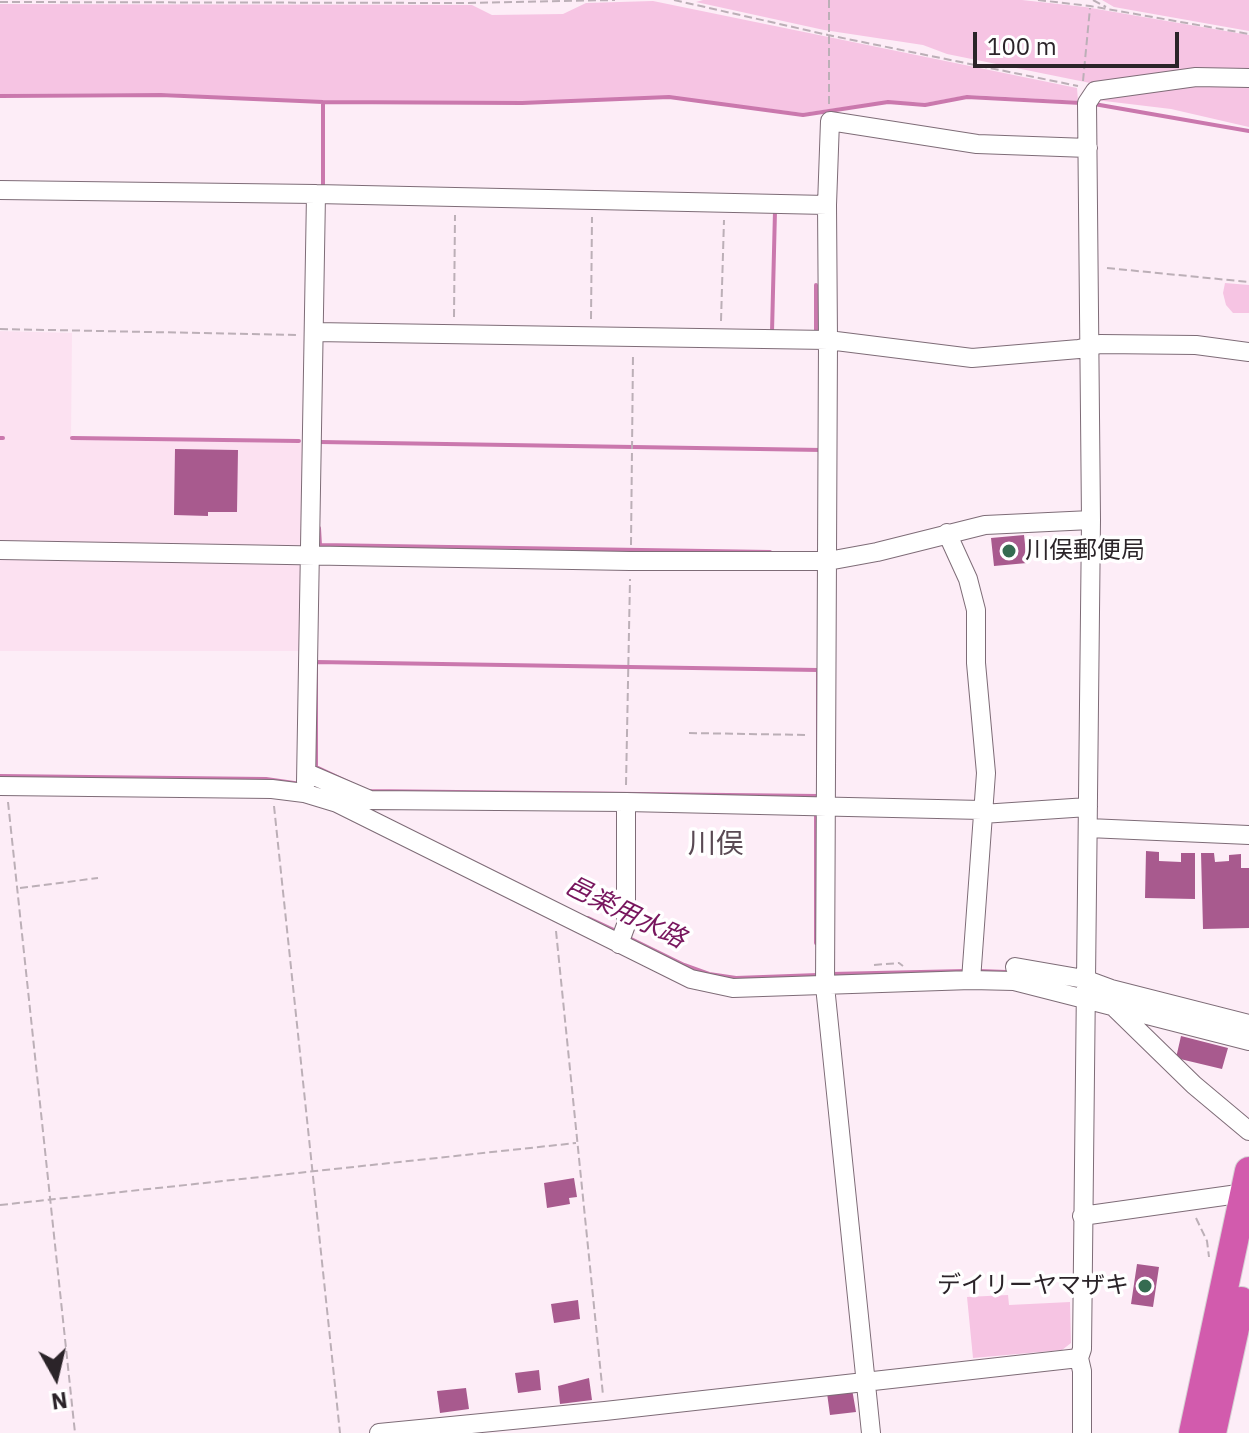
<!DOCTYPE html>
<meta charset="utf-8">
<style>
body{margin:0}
#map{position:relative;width:1249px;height:1433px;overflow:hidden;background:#fdedf7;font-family:"IBM Plex Sans",sans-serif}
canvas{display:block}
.north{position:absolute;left:16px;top:1337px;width:80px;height:80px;-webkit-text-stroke:6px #fff;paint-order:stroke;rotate:172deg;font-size:22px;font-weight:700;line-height:32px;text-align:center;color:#2b2429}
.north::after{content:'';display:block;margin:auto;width:28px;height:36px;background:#2b2429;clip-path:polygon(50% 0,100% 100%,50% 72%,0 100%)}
.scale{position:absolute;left:973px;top:32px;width:206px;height:36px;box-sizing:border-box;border:4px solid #2b2429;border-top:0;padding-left:10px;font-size:24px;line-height:28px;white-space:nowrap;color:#2b2429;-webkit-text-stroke:6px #fff;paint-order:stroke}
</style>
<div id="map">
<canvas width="1249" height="1433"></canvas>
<div class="north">N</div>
<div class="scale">100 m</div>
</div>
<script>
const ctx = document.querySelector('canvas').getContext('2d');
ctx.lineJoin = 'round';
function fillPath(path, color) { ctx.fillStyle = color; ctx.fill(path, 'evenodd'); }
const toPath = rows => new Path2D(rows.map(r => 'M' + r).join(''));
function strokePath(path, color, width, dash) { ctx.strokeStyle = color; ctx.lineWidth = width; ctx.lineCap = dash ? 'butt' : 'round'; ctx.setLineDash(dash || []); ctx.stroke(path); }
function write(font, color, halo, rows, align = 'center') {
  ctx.font = font + ' "IBM Plex Sans","Noto Sans JP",sans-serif'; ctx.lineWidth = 7; ctx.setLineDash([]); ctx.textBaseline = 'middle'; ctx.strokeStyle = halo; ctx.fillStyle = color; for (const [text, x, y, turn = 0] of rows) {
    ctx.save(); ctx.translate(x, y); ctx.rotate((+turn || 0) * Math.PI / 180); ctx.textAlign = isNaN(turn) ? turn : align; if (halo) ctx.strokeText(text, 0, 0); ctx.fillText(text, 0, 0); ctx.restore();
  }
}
fillPath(toPath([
 [0,331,72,333,71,440,304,443,302,651,0,651]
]), '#fce1f1');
fillPath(toPath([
 [703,0,1022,0,1085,7,1249,35,1249,74,1100,85,947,54,923,45,824,30,696,2],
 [1102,0,1249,0,1249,31,1114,7],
 [653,1,1077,88,1078,101,969,95,925,103,887,101,803,113,667,96,527,102,327,102,162,93,0,94,0,4,472,5,492,15,563,14,586,3],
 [1249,82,1249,127,1171,109,1096,100,1121,91],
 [1225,283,1249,285,1249,313,1233,313,1226,305,1223,293],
 [1008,1295,1009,1305,1070,1302,1071,1343,1062,1350,973,1358,967,1297]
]), '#f6c4e3');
strokePath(toPath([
 [0,96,161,95,323,102,522,103,669,97,803,115,888,102,925,105,967,97,1081,103],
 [1094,104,1249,131],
 [323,189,323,102],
 [772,332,775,211],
 [816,334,816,285],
 [0,438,3,438],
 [72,438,299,441],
 [320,442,822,450],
 [319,528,320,545,770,552],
 [316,662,818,670,818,796,367,791,316,767,316,662],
 [0,776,266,779,301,784],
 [588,918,616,931],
 [627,937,684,965,709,974,736,978,818,975],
 [816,943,816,812],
 [979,971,1006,972],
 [831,974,966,971]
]), '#ca78ad', 4);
fillPath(toPath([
 [175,449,238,450,237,512,208,512,208,516,174,515],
 [1024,535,1027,563,994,566,991,538],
 [1146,851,1159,852,1159,861,1181,862,1181,853,1195,853,1195,899,1145,898],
 [1201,853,1214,853,1215,862,1229,861,1229,855,1241,854,1241,868,1249,868,1249,928,1203,929],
 [1181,1036,1228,1048,1222,1069,1176,1058],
 [574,1178,577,1197,569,1198,570,1204,547,1208,544,1183],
 [1137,1264,1159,1267,1153,1307,1131,1304],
 [578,1300,580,1319,554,1323,551,1304],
 [539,1370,541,1390,518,1393,515,1373],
 [589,1378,592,1400,560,1404,558,1386],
 [466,1388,469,1409,440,1413,437,1391],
 [852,1389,856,1412,830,1415,827,1393]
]), '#a85a8e');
const minor = toPath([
 [0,190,316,194,827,205],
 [314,332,828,340,972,358,1079,349,1100,344,1196,345,1249,352],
 [947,533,968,579,976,610,976,663,986,773,971,980],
 [0,550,630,561,828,561,877,552,985,525,1091,520],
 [307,773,370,800,626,802,982,810],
 [306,782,316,194],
 [0,786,272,789,304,793,337,803,691,979,733,988,971,980,1014,981,1249,1041],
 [982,814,1088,807],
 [1088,828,1249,835],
 [619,944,626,925,626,802],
 [1015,967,1084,979,1111,989,1249,1024],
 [1114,1007,1194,1085,1249,1131],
 [1082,1216,1245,1193],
 [1079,1358,1082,1371,1082,1433],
 [379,1433,605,1411,1079,1358,1082,1349,1091,520,1087,103,1095,91,1196,77,1249,78],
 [871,1433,825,986,828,340,827,205,830,121,977,144,1088,148]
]);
const highway = toPath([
 [1193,1433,1249,1171],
 [1212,1433,1241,1301]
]);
strokePath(minor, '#7e6c77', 20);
strokePath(highway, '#d5d3d4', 30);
strokePath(toPath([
 [674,0,828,35,1078,86],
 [1038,0,1090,6,1249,34],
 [1093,0,1106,7],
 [0,2,462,3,615,0],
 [1083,81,1090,8],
 [829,104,829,0],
 [1107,268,1249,282],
 [454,317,455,215],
 [591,319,592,217],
 [721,321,724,220],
 [0,329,299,335],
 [631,545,633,355],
 [689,733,808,735],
 [626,785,630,579],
 [8,802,75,1433],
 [274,806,340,1433],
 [20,888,98,878],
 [556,931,603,1395],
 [874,965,899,963,903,966],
 [0,1205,576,1143],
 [1196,1218,1207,1241,1209,1257]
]), '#bcafb7', 2, [8, 4]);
strokePath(minor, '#fff', 18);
strokePath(highway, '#d25bad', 28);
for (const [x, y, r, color] of [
 [1009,551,8,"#356b51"],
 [1145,1286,8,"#356b51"]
]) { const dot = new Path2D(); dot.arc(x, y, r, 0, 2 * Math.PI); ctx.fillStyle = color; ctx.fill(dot); strokePath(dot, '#fff', 3); }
write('24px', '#2b2429', '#fff', [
 ["川俣郵便局",1025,551],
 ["デイリーヤマザキ",1129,1286,"right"]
], 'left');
write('italic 26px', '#78165e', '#fff', [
 ["邑楽用水路",625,913,26]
]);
write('28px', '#5a4a54', '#fff', [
 ["川俣",716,845]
]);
</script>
